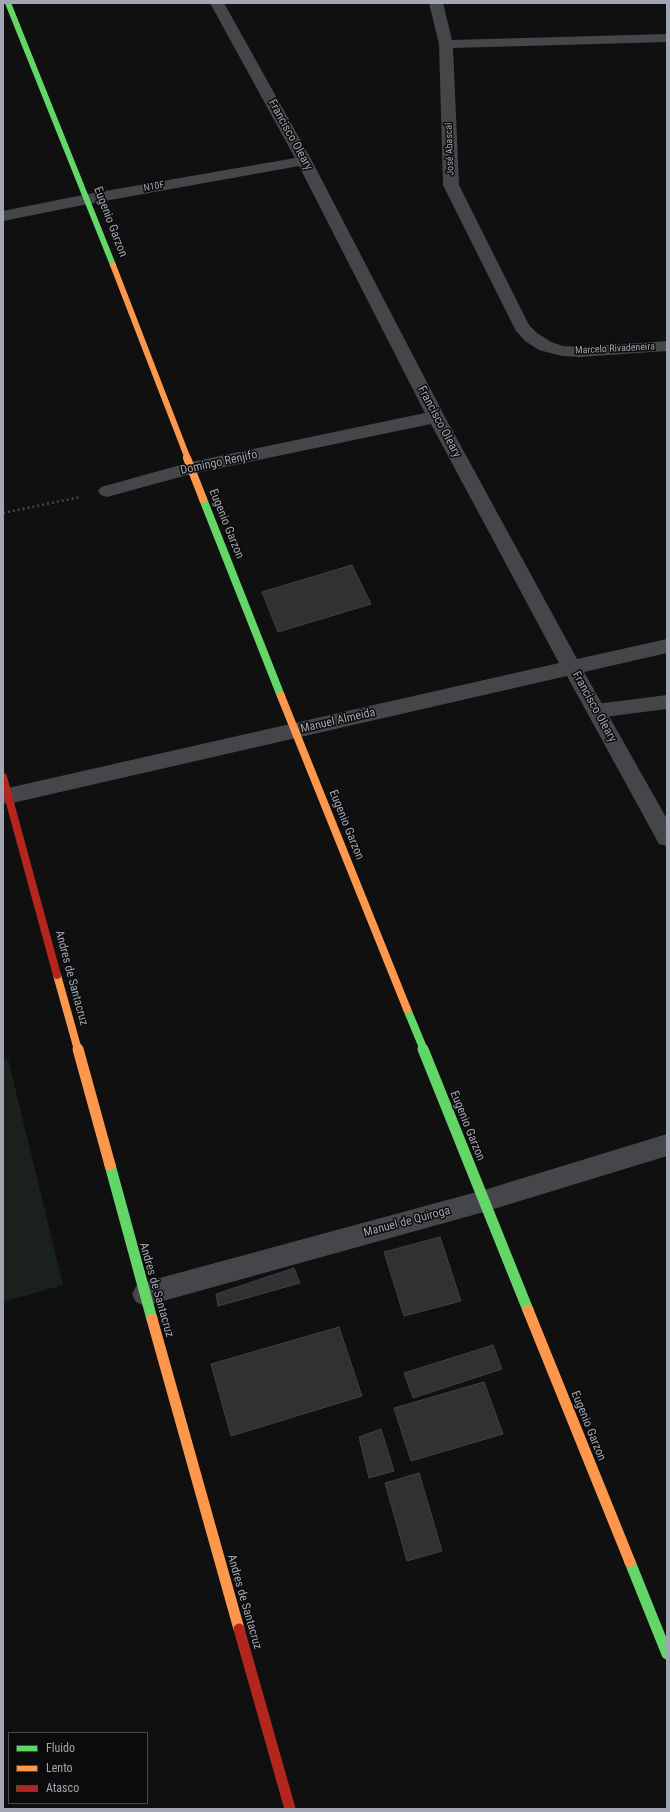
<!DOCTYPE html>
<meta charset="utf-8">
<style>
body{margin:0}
#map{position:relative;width:670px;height:1812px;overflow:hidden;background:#101011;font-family:"Roboto Condensed",sans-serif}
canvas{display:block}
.frame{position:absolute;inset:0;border:4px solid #a1a6b2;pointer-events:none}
.legend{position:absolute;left:8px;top:1732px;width:140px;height:72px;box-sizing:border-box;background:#0b0b0c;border:1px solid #47494e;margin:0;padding:5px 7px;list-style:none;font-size:12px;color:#a1a6b2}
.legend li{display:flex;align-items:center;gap:8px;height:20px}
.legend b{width:20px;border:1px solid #47494e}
</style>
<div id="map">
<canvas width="670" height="1812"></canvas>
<div class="frame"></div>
<ul class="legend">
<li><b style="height:5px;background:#63d668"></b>Fluido</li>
<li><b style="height:5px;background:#ff974d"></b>Lento</li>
<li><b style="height:5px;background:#b3261e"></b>Atasco</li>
</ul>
</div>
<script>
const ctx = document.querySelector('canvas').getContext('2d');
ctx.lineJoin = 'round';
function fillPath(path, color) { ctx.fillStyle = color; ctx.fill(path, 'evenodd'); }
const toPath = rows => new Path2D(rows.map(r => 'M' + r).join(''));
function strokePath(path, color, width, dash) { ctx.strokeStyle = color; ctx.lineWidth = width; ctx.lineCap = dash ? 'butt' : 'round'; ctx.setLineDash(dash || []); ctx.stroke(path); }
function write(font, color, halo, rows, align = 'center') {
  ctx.font = font + ' "Roboto Condensed",sans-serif'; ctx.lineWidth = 3; ctx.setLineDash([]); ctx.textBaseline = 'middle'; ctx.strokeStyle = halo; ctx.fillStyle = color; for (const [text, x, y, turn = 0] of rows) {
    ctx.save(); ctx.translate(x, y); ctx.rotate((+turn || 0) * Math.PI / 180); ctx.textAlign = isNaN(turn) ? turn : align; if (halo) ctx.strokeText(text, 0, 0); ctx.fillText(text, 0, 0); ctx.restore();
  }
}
fillPath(toPath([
 [8,1059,63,1285,3,1302,3,1060]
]), '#1a201b');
const building = toPath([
 [352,565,371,604,278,632,262,592,352,565],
 [440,1237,461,1301,404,1316,384,1252,440,1237],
 [294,1268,300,1283,218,1306,216,1294,294,1268],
 [339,1327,362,1396,231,1436,211,1364,339,1327],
 [493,1345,502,1369,413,1398,404,1373,493,1345],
 [484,1382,503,1434,411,1461,394,1408,484,1382],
 [381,1429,394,1471,369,1478,359,1437,381,1429],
 [419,1473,442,1551,407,1561,385,1483,419,1473]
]);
fillPath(building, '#313133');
strokePath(building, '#404144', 1);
strokePath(toPath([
 [3,513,80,497]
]), '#46474b', 2.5, [2, 3]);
fillPath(toPath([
 [667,695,667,709,596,718,589,716,587,711,589,706,596,704,667,695]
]), '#454649');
fillPath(toPath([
 [210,3,224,3,312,161,445,417,577,659,667,639,667,653,584,672,667,819,667,846,659,844,567,676,8,804,3,803,3,789,8,788,559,663,431,424,191,474,107,497,101,495,98,491,101,487,191,462,425,413,299,166,88,204,3,221,3,211,88,194,295,158,210,3],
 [429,3,443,3,452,40,667,34,667,42,453,48,459,185,529,325,537,333,551,342,563,346,580,347,667,341,667,351,580,357,562,356,539,350,525,341,516,331,443,185,439,44,429,3],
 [667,1134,667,1156,484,1212,145,1306,136,1302,132,1294,136,1286,145,1282,484,1190,667,1134]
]), '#454649');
strokePath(toPath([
 [8,3,113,265]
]), '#63d668', 6);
strokePath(toPath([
 [203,499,281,696],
 [407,1009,424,1050]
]), '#63d668', 8);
strokePath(toPath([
 [423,1049,528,1310],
 [110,1165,152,1319],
 [630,1562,667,1654]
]), '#63d668', 11);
strokePath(toPath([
 [113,265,188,459]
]), '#ff974d', 6);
strokePath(toPath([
 [187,458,203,499],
 [281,696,407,1009],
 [57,975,78,1050]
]), '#ff974d', 8);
strokePath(toPath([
 [78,1049,110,1165],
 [528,1310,630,1562],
 [152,1319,239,1629]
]), '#ff974d', 11);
strokePath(toPath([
 [3,777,57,975]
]), '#b3261e', 8);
strokePath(toPath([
 [239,1629,290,1809]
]), '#b3261e', 11);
write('10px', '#a1a6b2', '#0b0b0c', [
 ["José Abascal",450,149,-92],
 ["N10F",154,187,-10],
 ["Marcelo Rivadeneira",615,349,-3]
]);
write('12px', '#a1a6b2', '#0b0b0c', [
 ["Francisco Oleary",290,135,61],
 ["Eugenio Garzon",110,222,69],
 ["Francisco Oleary",439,422,62],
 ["Domingo Renjifo",219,463,-12],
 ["Eugenio Garzon",226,524,68],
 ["Francisco Oleary",594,707,61],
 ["Manuel Almeida",338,721,-13],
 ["Eugenio Garzon",346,825,68],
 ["Andres de Santacruz",71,978,75],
 ["Eugenio Garzon",467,1126,68],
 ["Manuel de Quiroga",407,1222,-15],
 ["Andres de Santacruz",156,1290,74],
 ["Eugenio Garzon",588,1426,68],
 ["Andres de Santacruz",244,1602,74]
]);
</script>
